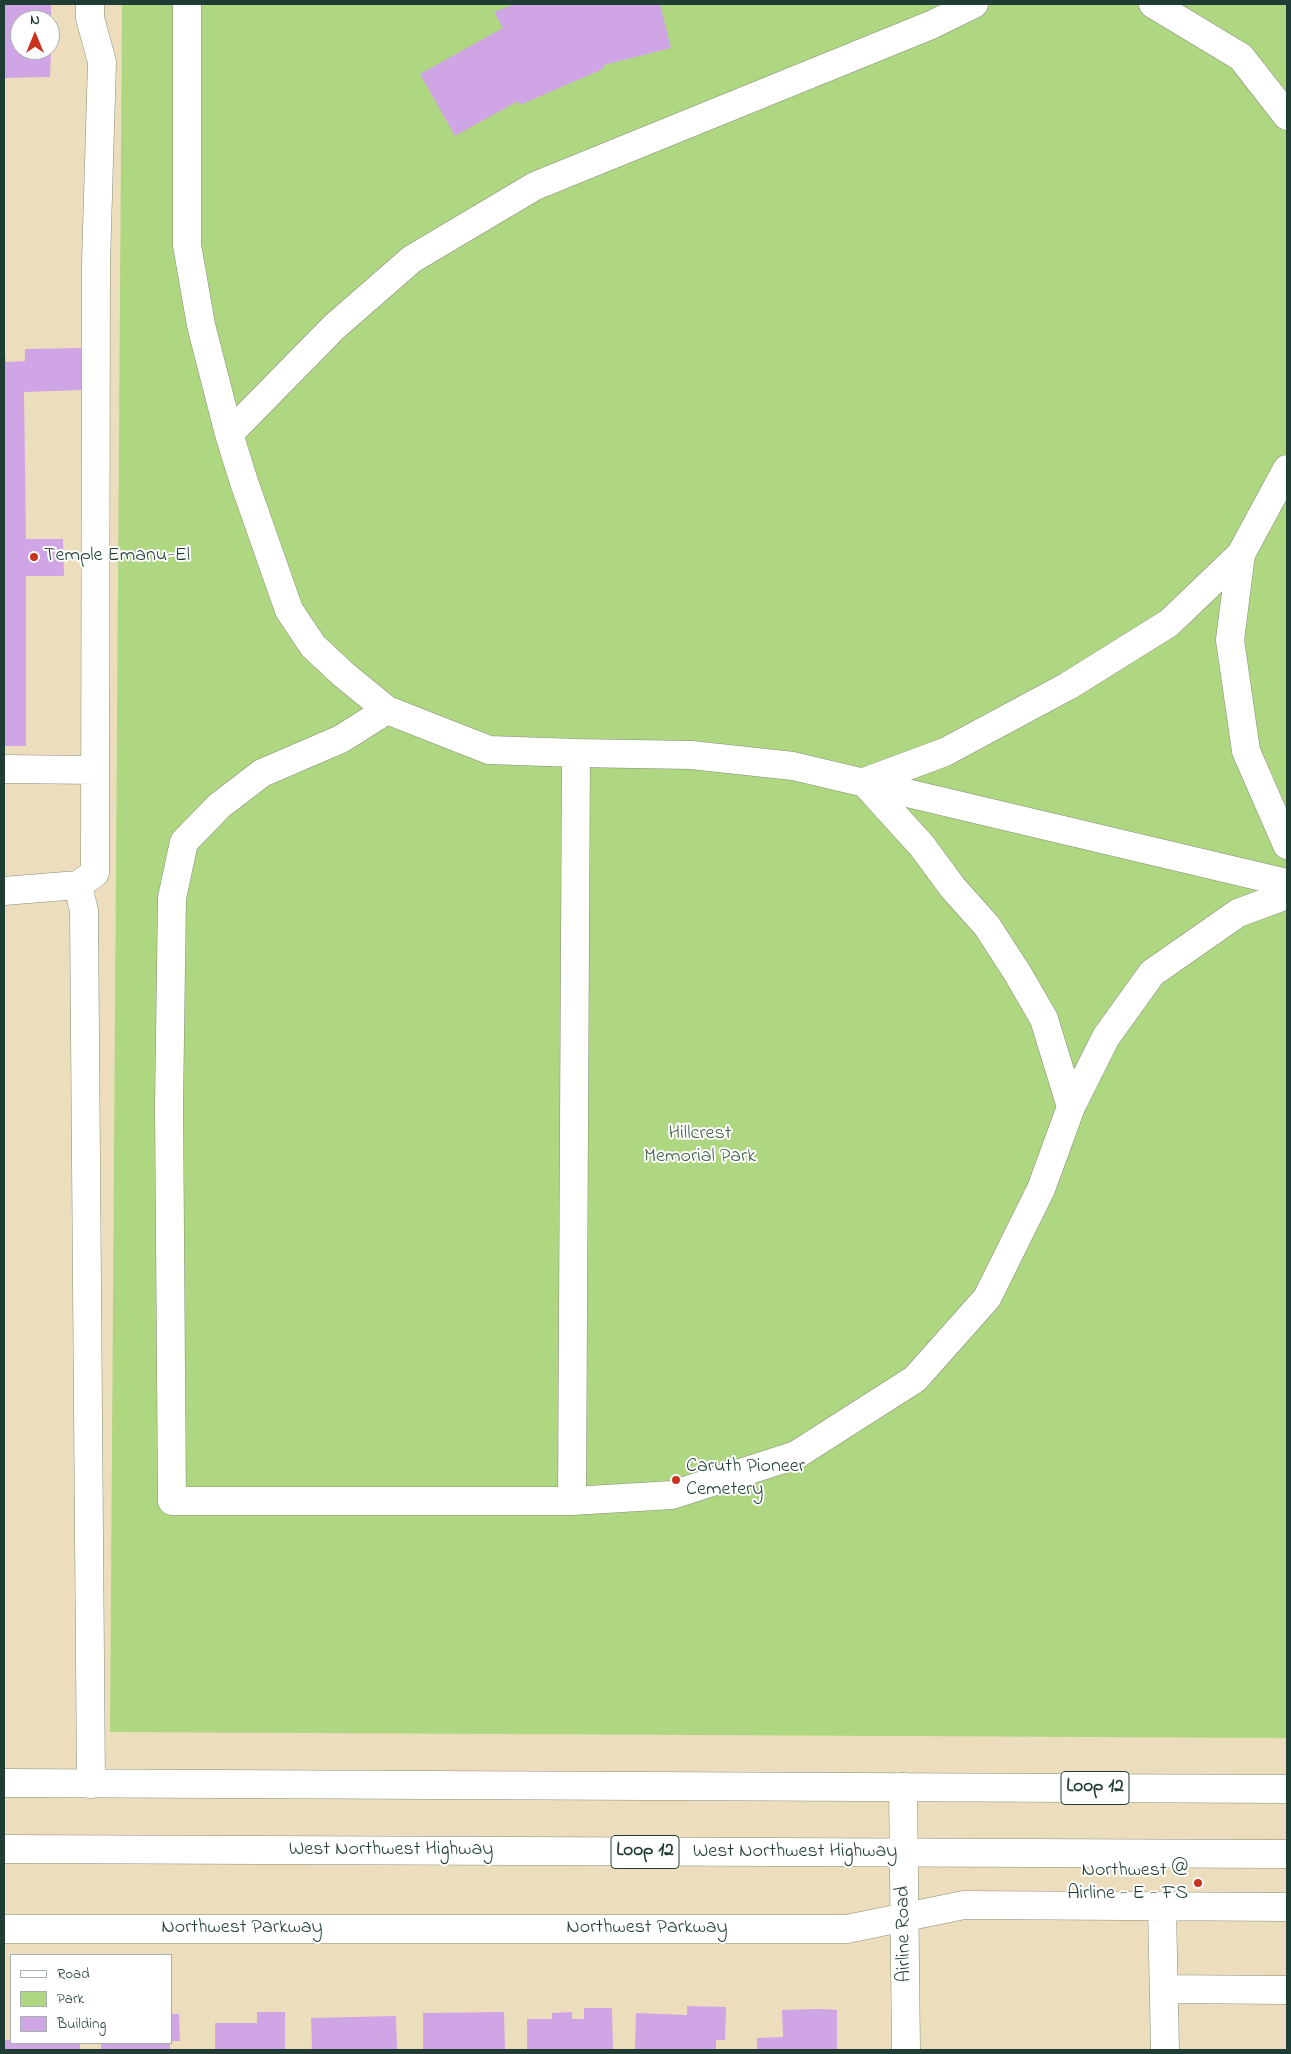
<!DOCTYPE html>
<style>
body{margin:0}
#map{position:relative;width:1291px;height:2054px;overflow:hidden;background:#ecdebc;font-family:"Indie Flower",sans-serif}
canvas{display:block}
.frame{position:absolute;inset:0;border:5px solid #1f3d34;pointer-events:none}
.legend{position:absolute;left:10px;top:1954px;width:162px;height:90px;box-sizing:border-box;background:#fff;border:1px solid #a5b1ae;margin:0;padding:6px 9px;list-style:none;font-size:15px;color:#1f3d34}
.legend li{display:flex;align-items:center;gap:10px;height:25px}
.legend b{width:25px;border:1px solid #a5b1ae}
.north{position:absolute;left:10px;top:10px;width:50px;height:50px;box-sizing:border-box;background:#fff;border:1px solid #a5b1ae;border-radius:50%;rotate:0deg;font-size:14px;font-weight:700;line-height:20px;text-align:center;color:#1f3d34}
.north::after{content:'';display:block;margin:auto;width:18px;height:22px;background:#c8321e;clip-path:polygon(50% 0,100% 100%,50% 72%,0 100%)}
</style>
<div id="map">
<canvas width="1291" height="2054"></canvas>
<div class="frame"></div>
<ul class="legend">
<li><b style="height:6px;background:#fff"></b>Road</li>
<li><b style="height:14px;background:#afd680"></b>Park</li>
<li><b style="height:14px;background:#d0a5e6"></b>Building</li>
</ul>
<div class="north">N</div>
</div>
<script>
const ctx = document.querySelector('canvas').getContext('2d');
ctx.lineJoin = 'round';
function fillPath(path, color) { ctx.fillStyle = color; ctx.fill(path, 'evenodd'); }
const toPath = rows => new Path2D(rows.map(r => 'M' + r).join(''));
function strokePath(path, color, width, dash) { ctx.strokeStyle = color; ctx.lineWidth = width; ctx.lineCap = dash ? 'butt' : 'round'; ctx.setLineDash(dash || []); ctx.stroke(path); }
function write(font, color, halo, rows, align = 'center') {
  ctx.font = font + ' "Indie Flower",sans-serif'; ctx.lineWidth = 4; ctx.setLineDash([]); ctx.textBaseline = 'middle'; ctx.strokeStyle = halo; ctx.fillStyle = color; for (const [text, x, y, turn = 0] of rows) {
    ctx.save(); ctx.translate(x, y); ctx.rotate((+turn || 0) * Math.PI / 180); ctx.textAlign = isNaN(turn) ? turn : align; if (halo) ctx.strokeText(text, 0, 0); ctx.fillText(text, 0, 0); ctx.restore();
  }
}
fillPath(toPath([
 [122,4,1287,4,1287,1738,110,1732]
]), '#afd680');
fillPath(toPath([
 [4,4,51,4,51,20,20,20,20,50,51,50,50,77,4,78],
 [515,4,660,4,671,48,604,65,603,69,520,105,518,101,455,136,420,74,503,28,494,12],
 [81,348,82,390,24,392,26,539,63,539,64,576,26,576,26,746,4,746,4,355,5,355,6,362,25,361,25,349],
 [687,2006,726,2007,725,2040,716,2040,716,2050,635,2050,636,2013,687,2015],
 [584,2008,612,2008,613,2050,527,2050,527,2019,552,2019,552,2013,572,2012,572,2019,584,2019],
 [821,2009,837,2010,837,2050,757,2050,757,2038,783,2037,782,2010],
 [257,2012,285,2012,285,2050,215,2050,215,2023,257,2023],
 [504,2012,505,2050,423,2050,423,2013],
 [171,2014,179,2014,180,2041,171,2041],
 [396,2016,397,2050,312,2050,311,2018],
 [4,2040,11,2040,11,2043,80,2043,80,2050,4,2050],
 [101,2043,170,2043,170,2050,101,2050]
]), '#d0a5e6');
const minor = toPath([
 [187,4,187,245,201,325,229,434,244,482,289,610,313,646,343,674,387,710],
 [1153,4,1241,57,1287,116],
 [229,434,334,327,412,259,535,186,931,25,974,4],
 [1287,469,1241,554,1230,640,1246,751,1287,845],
 [4,769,95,770],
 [1287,883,793,766,691,755,576,753,572,1501,672,1495,796,1455,915,1379,987,1298,1041,1189,1071,1107,1106,1037,1152,973,1238,913,1287,895],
 [78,885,84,911,91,1784],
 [4,891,78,885,95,873,96,262,102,62,90,18,90,4],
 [1071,1107,1044,1019,1018,974,987,926,953,888,922,846,864,782,945,752,1068,686,1169,623,1241,554],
 [572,1501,172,1501,169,1105,172,898,184,842,219,806,262,773,341,739,387,710,489,750,576,753],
 [903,1787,906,2050],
 [1162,1907,1165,2050],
 [4,1929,847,1929,964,1905,1287,1907],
 [1164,1989,1287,1990]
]);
const major = toPath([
 [4,1783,1287,1789],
 [4,1849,1287,1854]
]);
strokePath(minor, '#868e78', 29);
strokePath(major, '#868e78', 29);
strokePath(minor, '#fff', 28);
strokePath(major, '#fff', 28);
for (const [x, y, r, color] of [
 [34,557,5,"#c8321e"],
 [676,1480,5,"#c8321e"],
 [1198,1883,5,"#c8321e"]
]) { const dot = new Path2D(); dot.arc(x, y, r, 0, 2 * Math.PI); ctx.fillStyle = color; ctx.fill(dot); strokePath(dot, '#fff', 2); }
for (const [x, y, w] of [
 [1095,1788,68],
 [645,1852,68]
]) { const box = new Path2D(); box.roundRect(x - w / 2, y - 16.5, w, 33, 4); ctx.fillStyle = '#fff'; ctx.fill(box); strokePath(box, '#1f3d34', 1); }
write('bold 19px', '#1f3d34', null, [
 ["Loop 12",1095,1788],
 ["Loop 12",645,1852]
]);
write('20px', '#1f3d34', '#fff', [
 ["Temple Emanu-El",44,557],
 ["Caruth Pioneer",686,1468],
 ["Cemetery",686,1491],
 ["Northwest @",1188,1872,"right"],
 ["Airline - E - FS",1188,1895,"right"]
], 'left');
write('20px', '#436347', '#fff', [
 ["Hillcrest",700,1135],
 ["Memorial Park",700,1158]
]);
write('20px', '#1f3d34', '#fff', [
 ["West Northwest Highway",391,1851],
 ["West Northwest Highway",795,1853],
 ["Northwest Parkway",242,1929],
 ["Northwest Parkway",647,1929],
 ["Airline Road",905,1934,-91]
]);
</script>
